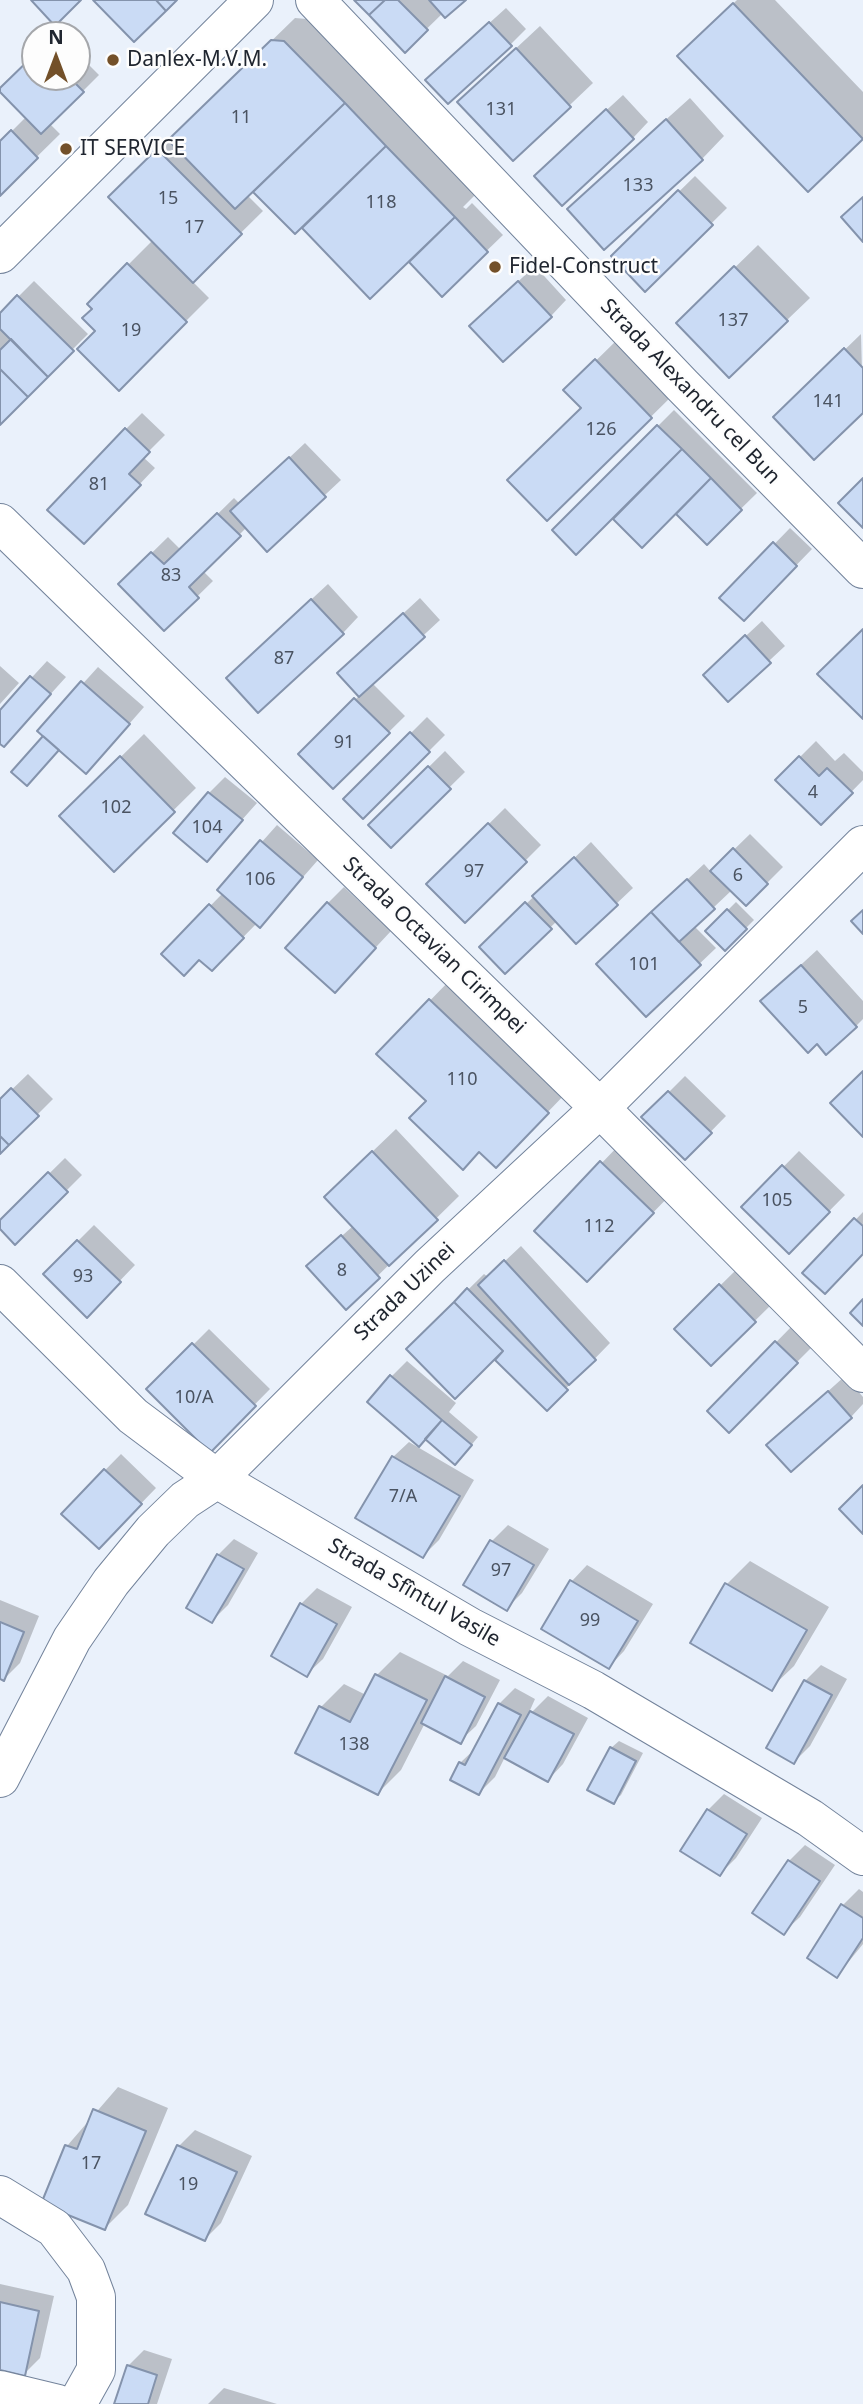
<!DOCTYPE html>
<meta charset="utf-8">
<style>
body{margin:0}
#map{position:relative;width:863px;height:2404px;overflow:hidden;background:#eaf1fb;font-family:"Noto Sans",sans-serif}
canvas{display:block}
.north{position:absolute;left:21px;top:21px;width:70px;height:70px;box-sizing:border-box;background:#fdfdfd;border:2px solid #a5a7ab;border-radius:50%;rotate:0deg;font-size:19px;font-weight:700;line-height:28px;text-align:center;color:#202630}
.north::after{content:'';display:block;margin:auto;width:24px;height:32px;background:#735029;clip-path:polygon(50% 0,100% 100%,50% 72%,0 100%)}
</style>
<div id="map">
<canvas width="863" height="2404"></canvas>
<div class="north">N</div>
</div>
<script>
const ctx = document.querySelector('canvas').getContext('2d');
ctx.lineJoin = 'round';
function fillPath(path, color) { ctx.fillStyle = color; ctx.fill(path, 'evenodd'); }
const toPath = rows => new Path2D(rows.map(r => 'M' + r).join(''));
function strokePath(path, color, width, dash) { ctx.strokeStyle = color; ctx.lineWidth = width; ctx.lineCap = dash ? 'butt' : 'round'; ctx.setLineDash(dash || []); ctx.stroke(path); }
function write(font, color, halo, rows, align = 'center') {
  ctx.font = font + ' "Noto Sans",sans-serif'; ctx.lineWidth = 5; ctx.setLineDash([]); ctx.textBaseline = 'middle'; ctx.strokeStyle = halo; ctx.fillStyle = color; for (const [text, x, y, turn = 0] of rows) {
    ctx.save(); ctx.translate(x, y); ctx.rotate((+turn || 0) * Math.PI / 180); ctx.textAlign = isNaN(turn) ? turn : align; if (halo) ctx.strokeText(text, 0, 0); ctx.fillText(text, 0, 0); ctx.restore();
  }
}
fillPath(toPath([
 [357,0,463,0,443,13,405,50],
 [737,0,775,0,863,92,863,138,808,190,702,33],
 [506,8,526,29,510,45,444,64],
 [295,18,307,19,477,193,463,207,466,209,472,203,503,235,442,294,423,246,370,297,302,226,295,232,253,189,247,195,263,211,192,281,209,298,119,388,97,331,94,309,89,304,153,240,111,197],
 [540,26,593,83,513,159,483,79],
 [77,53,99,75,50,124,60,134,0,193,0,143,27,116,35,56,35,77,77,77],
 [623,95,648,122,633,138,552,160],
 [690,98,724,136,702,159,592,186],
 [695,176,727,208,645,289,613,256],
 [758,245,810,298,787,320,678,323],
 [535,266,566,300,551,316,487,310],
 [34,281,88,334,0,422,0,315],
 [861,334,863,411,775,417],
 [619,338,674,394,547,519,583,408,566,390],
 [674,410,757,493,707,542,676,511,642,545,613,516,554,530],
 [142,413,165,435,143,457,155,468,100,526,126,429],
 [305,443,341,480,267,549,247,527,203,571,213,581,164,629,120,584,168,537,181,550,234,498,240,504],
 [790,528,812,549,744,619,722,598],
 [328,584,358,617,343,633,244,662],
 [420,598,440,620,372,683,405,716,333,787,300,754,360,695,356,657],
 [762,621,785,646,728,699,721,659],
 [47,661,66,677,19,729,0,741,0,712],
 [0,666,19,683,0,704],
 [98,667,144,707,102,755,46,736,40,731],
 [427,717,445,735,363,817,345,799],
 [144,734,196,788,114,869,61,816],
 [816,741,835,761,844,753,863,772,863,780,821,823,777,780],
 [445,751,465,772,391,845,370,825],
 [225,777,257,803,207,859,209,793],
 [505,808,541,845,465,921,428,884],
 [277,825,318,860,275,909,257,923,212,969,200,958,163,954,223,893,219,890],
 [750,834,783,867,746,904,732,890,694,926,716,948,646,1015,614,948,704,864,711,872],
 [591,842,633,888,576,942,557,921,505,971,481,947],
 [344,887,391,931,350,975,328,903],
 [736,902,754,920,725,949,707,931],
 [817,950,863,1001,863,1019,856,1026,779,985],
 [453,977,570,1089,518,1143,480,1150,379,1053],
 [28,1074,53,1099,0,1152,0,1101],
 [685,1076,726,1116,685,1158,644,1117],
 [396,1129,459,1196,346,1307,325,1251,353,1226,349,1174],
 [624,1140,676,1189,610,1257,536,1231],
 [799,1151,845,1195,789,1252,744,1207],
 [65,1158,82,1175,15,1242,0,1227,0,1222],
 [863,1212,863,1252,805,1273],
 [94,1225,135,1265,87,1315,45,1274],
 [521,1246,610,1343,547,1408,495,1357,408,1349,484,1274,488,1277],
 [736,1270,771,1305,711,1364,676,1329],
 [792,1326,813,1346,729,1430,709,1411],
 [209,1329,270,1389,210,1450,149,1389],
 [407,1361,456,1403,449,1412,478,1437,463,1455,391,1377],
 [845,1376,863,1397,863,1404,851,1417,785,1430],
 [409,1442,474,1480,439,1540,423,1556,393,1457],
 [121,1454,156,1488,99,1547,63,1513],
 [508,1525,549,1549,522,1593,506,1609,466,1584,492,1541],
 [234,1539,258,1553,228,1605,212,1621,218,1555],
 [750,1561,829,1607,794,1666,771,1688,692,1643,727,1584],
 [587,1565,653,1604,624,1651,609,1667,543,1628,572,1581],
 [317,1588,352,1607,323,1659,307,1674,301,1604],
 [0,1600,39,1616,20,1663,4,1679,0,1677],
 [400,1652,448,1676,463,1661,500,1680,476,1726,460,1741,425,1723,401,1770,378,1793,298,1752,321,1707,344,1684,366,1695,377,1675],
 [821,1665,847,1679,810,1746,794,1762,805,1681],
 [515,1688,535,1699,527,1717,548,1696,588,1718,563,1764,548,1780,505,1757,495,1777,479,1793,460,1763,477,1747,499,1704],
 [619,1741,643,1753,621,1795,613,1802,611,1748],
 [724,1794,762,1818,736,1858,720,1874,708,1810],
 [805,1845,835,1865,800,1917,784,1932,789,1861],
 [859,1889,863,1892,863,1944,837,1976,843,1905],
 [118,2087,168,2108,128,2205,105,2228,67,2146],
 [195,2130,252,2156,221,2223,205,2239,148,2213,179,2146],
 [0,2284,54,2296,40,2358,24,2374,0,2368],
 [144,2350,172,2359,157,2404,116,2404,128,2366],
 [224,2388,277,2404,208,2404]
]), '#0003');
const building = toPath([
 [31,0,81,0,55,26,31,0],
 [93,0,156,0,166,11,134,42,93,0],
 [156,0,177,0,166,11,156,0],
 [354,0,385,0,369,15,354,0],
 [385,0,398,0,428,30,405,53,369,15,385,0],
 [429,0,466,0,445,18,429,0],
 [733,3,863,139,808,192,677,56,733,3],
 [489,22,512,46,448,104,425,80,489,22],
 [271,40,284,41,345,103,235,209,168,140,271,40],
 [516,48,571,107,513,161,457,102,516,48],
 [35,54,35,77,69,77,84,92,41,134,0,92,0,88,35,54],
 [345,103,386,146,295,234,253,192,345,103],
 [606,109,634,139,562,206,534,176,606,109],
 [666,119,703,160,604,250,567,209,666,119],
 [11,130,38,158,0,196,0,141,11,130],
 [386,146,455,217,370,299,302,228,386,146],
 [157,149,242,234,193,283,108,197,157,149],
 [678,190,713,225,645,292,611,256,678,190],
 [863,197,863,242,841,217,863,197],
 [455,217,488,252,442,297,409,262,455,217],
 [127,263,187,322,119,391,77,349,95,331,82,318,92,309,87,304,127,263],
 [734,266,788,321,729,378,676,323,734,266],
 [518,281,552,317,503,362,469,326,518,281],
 [17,295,74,351,48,377,0,329,0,313,17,295],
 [11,339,48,377,28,397,0,369,0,350,11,339],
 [844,348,863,368,863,413,814,460,773,417,844,348],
 [595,359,652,418,547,521,507,480,581,408,563,390,595,359],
 [0,369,28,397,0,425,0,369],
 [657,425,682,449,576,555,552,530,657,425],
 [125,428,150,452,129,474,141,485,84,544,47,510,125,428],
 [682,449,711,478,642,548,613,519,682,449],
 [289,457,326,497,267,552,230,511,289,457],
 [711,478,742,510,707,545,676,514,711,478],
 [863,478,863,528,838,503,863,478],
 [217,513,241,536,189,587,199,598,164,631,118,584,151,552,164,564,217,513],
 [773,542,797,566,744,621,719,598,773,542],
 [311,599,344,634,258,713,226,678,311,599],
 [403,613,425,637,359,697,337,673,403,613],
 [863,629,863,719,817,674,863,629],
 [745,635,771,663,728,702,703,675,745,635],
 [30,676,51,694,4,747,0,744,0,710,30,676],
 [81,681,130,724,86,774,37,731,81,681],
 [354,698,390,733,333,789,298,754,354,698],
 [410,732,430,752,363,819,343,799,410,732],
 [43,736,59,750,27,786,11,772,43,736],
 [120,756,175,812,114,872,59,816,120,756],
 [799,756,819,776,827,768,853,793,821,825,775,780,799,756],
 [428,766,451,789,391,848,368,825,428,766],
 [208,792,243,820,207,862,173,833,208,792],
 [488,823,527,862,465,923,426,884,488,823],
 [260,840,303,877,260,928,217,890,260,840],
 [733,848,768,884,746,906,710,871,733,848],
 [574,857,618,905,576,944,532,896,574,857],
 [687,879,715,909,679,942,651,912,687,879],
 [327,902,376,948,335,993,285,948,327,902],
 [525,902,552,929,505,974,479,947,525,902],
 [209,904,244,938,212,971,199,960,184,976,161,954,209,904],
 [727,909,747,929,725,951,705,931,727,909],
 [863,910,863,934,851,921,863,910],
 [651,912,701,965,646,1017,596,964,651,912],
 [801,965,857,1027,826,1055,817,1044,808,1053,760,1001,801,965],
 [429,999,549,1113,496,1168,479,1152,463,1170,409,1118,426,1101,376,1054,429,999],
 [863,1071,863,1137,830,1103,863,1071],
 [11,1088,39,1116,9,1145,0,1136,0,1099,11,1088],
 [668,1091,712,1133,685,1160,641,1117,668,1091],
 [0,1136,9,1145,0,1154,0,1136],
 [372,1151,438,1220,389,1266,324,1197,372,1151],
 [600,1161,654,1213,587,1282,534,1231,600,1161],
 [782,1165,830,1212,789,1254,741,1207,782,1165],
 [48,1172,68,1192,15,1245,0,1229,0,1220,48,1172],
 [854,1218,863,1226,863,1254,825,1294,802,1273,854,1218],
 [341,1235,380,1278,346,1310,306,1266,341,1235],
 [77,1240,121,1282,87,1318,43,1274,77,1240],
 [504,1260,596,1360,569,1385,478,1285,504,1260],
 [719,1284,756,1322,711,1366,674,1329,719,1284],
 [467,1288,568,1390,547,1411,495,1360,503,1351,454,1302,467,1288],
 [863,1299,863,1326,850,1313,863,1299],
 [454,1302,503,1351,455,1399,406,1349,454,1302],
 [775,1341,798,1363,729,1433,707,1411,775,1341],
 [192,1343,256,1406,210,1453,146,1389,192,1343],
 [390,1375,442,1420,419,1447,367,1402,390,1375],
 [828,1391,852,1418,791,1472,766,1445,828,1391],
 [442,1420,472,1445,455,1465,425,1439,442,1420],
 [392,1456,460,1496,423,1558,355,1518,392,1456],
 [104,1469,142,1504,99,1549,61,1514,104,1469],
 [863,1485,863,1534,839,1509,863,1485],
 [490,1540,534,1565,507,1611,463,1585,490,1540],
 [217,1554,244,1569,212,1623,186,1608,217,1554],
 [570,1580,638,1621,609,1669,541,1629,570,1580],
 [725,1583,807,1630,772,1691,690,1643,725,1583],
 [300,1603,337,1624,307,1677,271,1656,300,1603],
 [0,1622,24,1632,4,1681,0,1679,0,1622],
 [375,1674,427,1700,378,1795,295,1753,319,1706,350,1722,375,1674],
 [445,1676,485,1697,461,1744,421,1723,445,1676],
 [804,1680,832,1695,794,1764,766,1748,804,1680],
 [498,1703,521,1715,479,1795,450,1780,459,1762,465,1765,498,1703],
 [530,1711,574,1734,548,1782,504,1758,530,1711],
 [610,1747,636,1761,614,1804,587,1790,610,1747],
 [707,1809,747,1834,720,1876,680,1851,707,1809],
 [788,1860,820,1881,784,1935,752,1913,788,1860],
 [841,1904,863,1918,863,1938,837,1978,807,1958,841,1904],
 [93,2109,146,2131,105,2230,41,2204,65,2145,77,2149,93,2109],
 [177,2145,237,2172,205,2241,145,2214,177,2145],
 [0,2302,39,2311,25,2376,0,2370,0,2302],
 [127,2365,157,2375,148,2404,114,2404,127,2365]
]);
fillPath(building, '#cadbf5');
strokePath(building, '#8493ac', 2);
const minor = toPath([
 [315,0,682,385,863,569],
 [0,254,254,0],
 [0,523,600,1108,863,1373],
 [0,1284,133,1416,217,1479,470,1627,593,1690,810,1818,863,1856],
 [0,1778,72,1639,111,1582,153,1531,185,1500,217,1479,430,1266,600,1108,863,845],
 [0,2195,54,2228,86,2270,96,2297,96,2370,77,2404],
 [0,2390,58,2404]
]);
strokePath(minor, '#73839b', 40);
strokePath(minor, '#fff', 38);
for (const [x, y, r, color] of [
 [113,60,7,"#735029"],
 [66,149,7,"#735029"],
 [495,267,7,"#735029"]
]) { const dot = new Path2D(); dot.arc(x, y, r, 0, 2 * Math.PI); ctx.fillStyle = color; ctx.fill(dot); strokePath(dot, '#fdfdfd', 2.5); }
write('18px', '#4a5361', null, [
 ["131",501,110],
 ["11",241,118],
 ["133",638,186],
 ["15",168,199],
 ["118",381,203],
 ["17",194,228],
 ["137",733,321],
 ["19",131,331],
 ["141",828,402],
 ["126",601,430],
 ["81",99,485],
 ["83",171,576],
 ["87",284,659],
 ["91",344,743],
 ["4",813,793],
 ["102",116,808],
 ["104",207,828],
 ["97",474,872],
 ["6",738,876],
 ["106",260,880],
 ["101",644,965],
 ["5",803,1008],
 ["110",462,1080],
 ["105",777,1201],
 ["112",599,1227],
 ["8",342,1271],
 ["93",83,1277],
 ["10/A",194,1398],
 ["7/A",403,1497],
 ["97",501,1571],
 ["99",590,1621],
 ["138",354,1745],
 ["17",91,2164],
 ["19",188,2185]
]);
write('21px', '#202630', '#fdfdfd', [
 ["Danlex-M.V.M.",127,60],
 ["IT SERVICE",80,149],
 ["Fidel-Construct",509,267]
], 'left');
write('21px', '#202630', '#fdfdfd', [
 ["Strada Alexandru cel Bun",690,392,46],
 ["Strada Octavian Cirimpei",434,946,44],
 ["Strada Uzinei",405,1292,-44],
 ["Strada Sfîntul Vasile",414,1593,30]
]);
</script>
